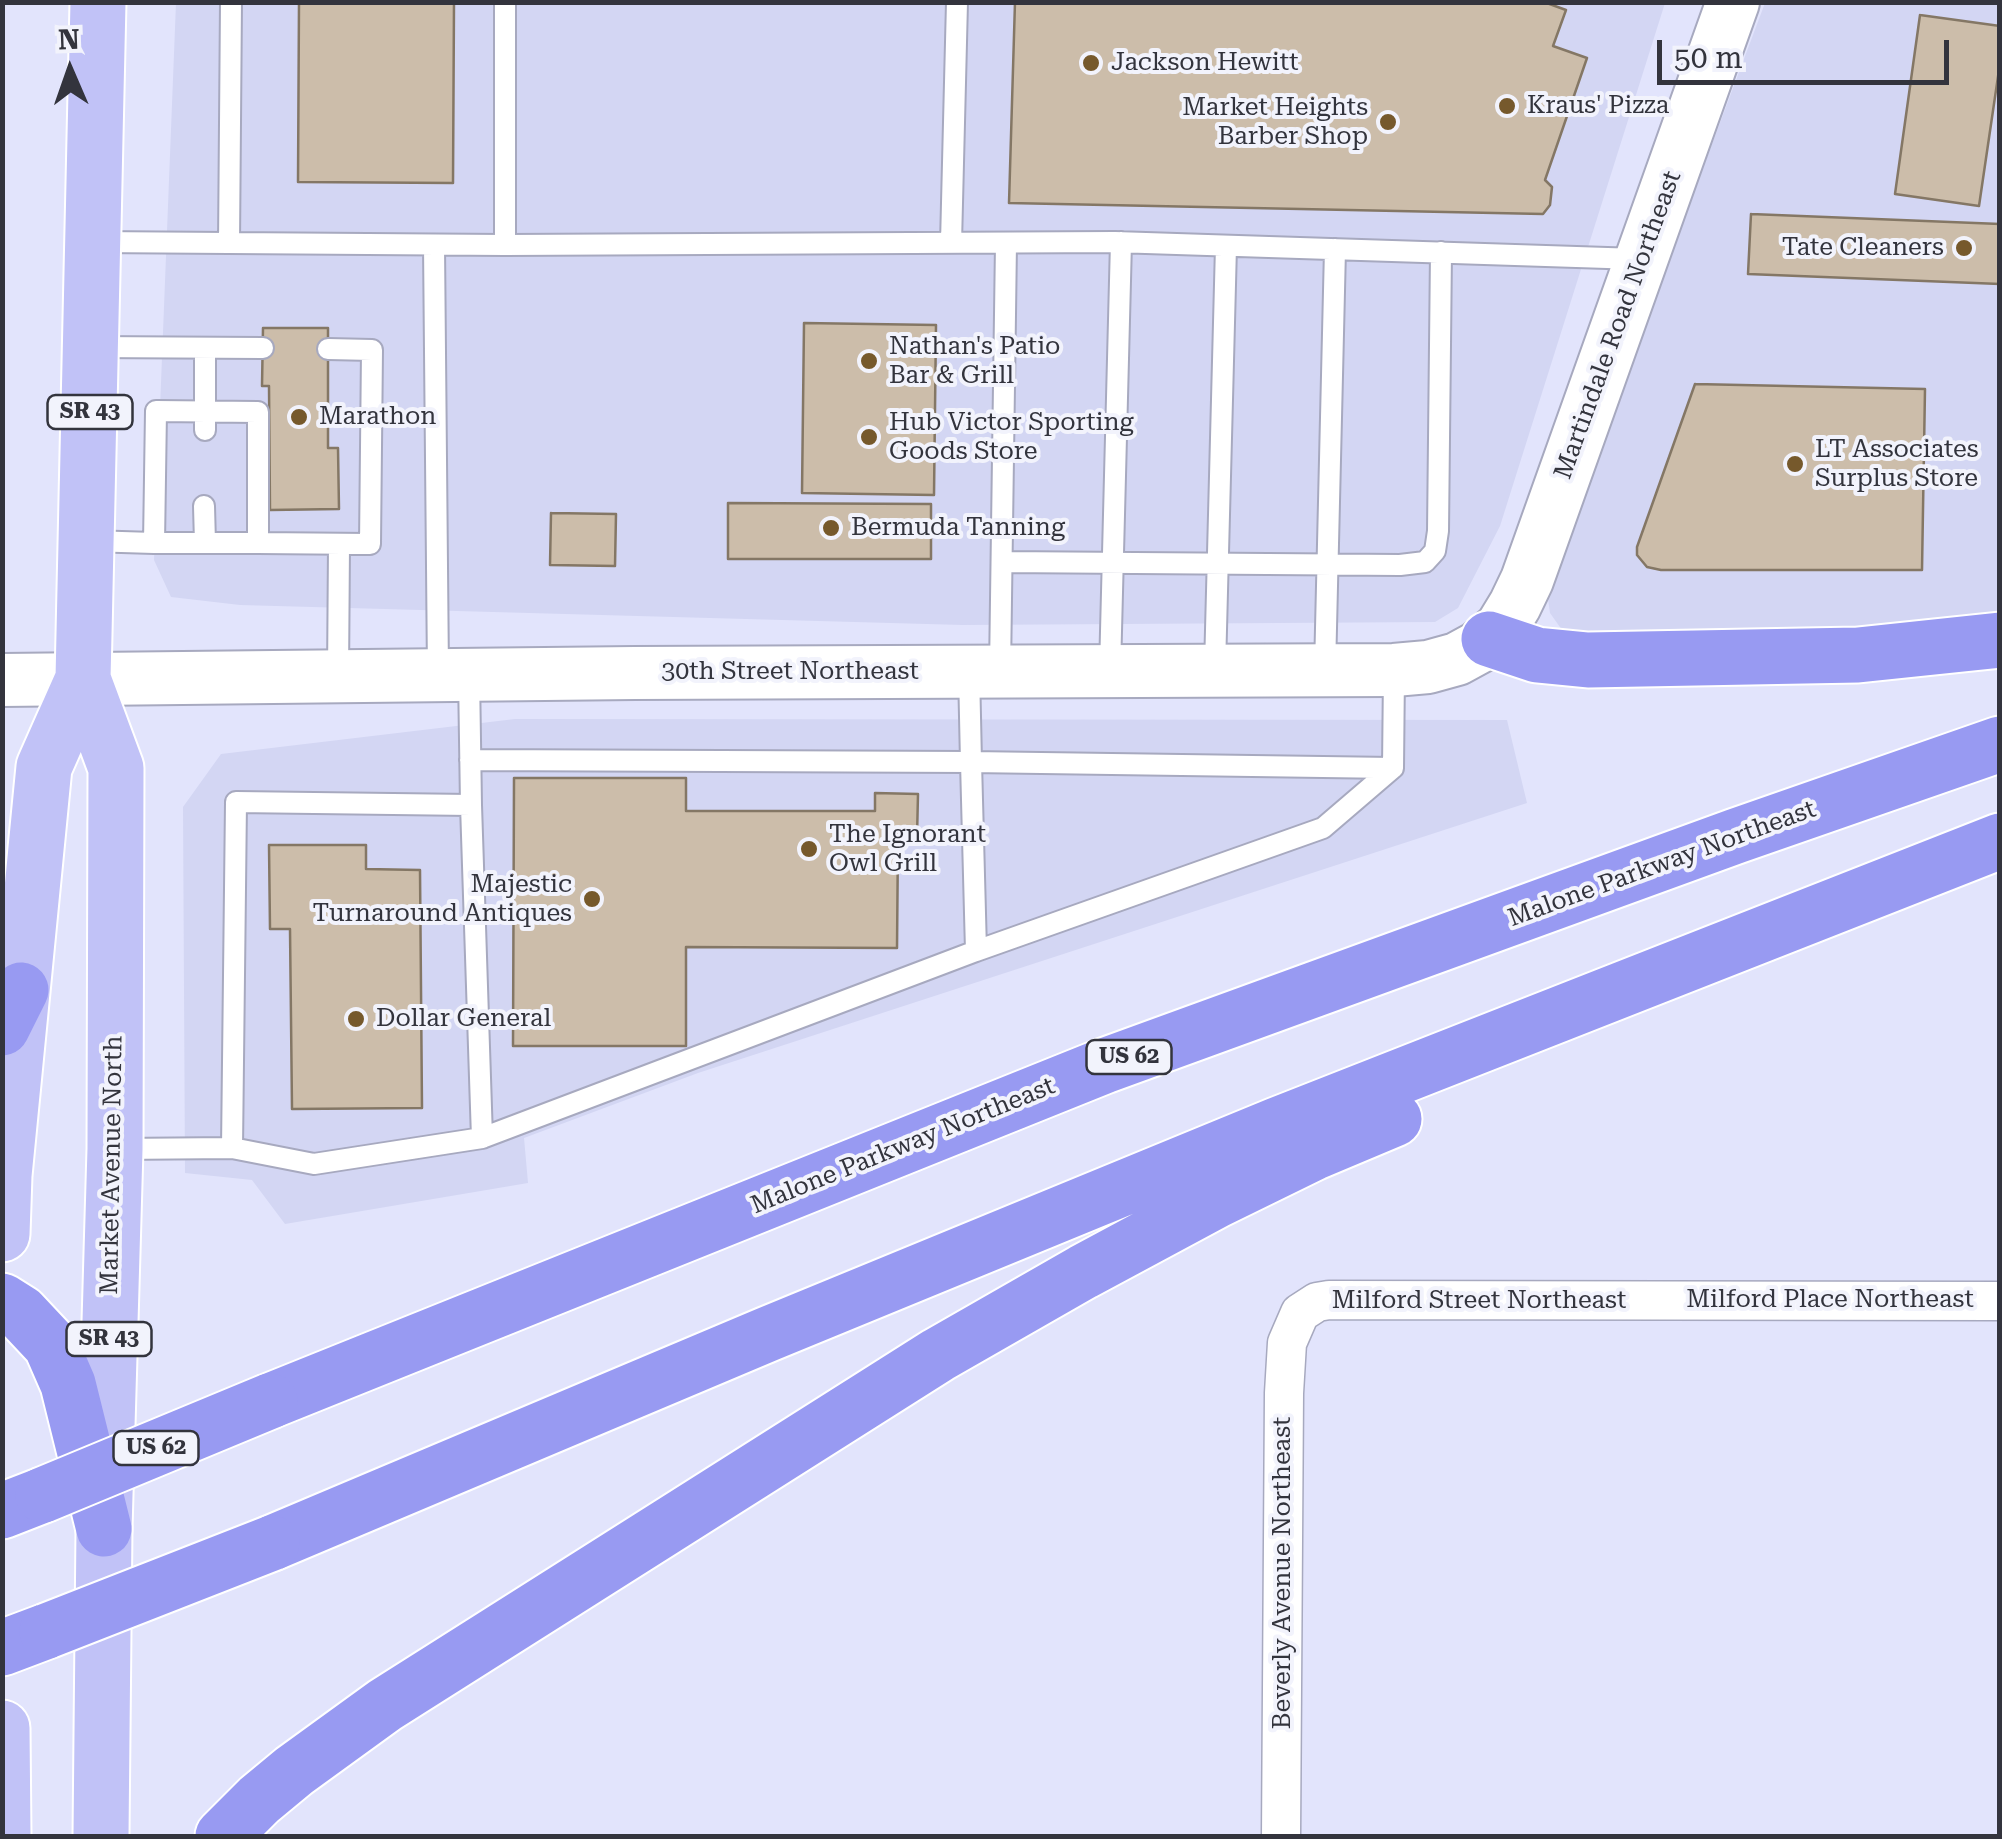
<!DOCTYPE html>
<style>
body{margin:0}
#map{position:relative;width:2002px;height:1839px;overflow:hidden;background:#e2e4fc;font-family:"Roboto Serif",serif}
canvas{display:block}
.frame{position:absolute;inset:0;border:5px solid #33343d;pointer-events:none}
.north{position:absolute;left:20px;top:20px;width:100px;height:100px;-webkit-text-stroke:8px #f2f3fc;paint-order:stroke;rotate:358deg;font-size:28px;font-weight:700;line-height:40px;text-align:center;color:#33343d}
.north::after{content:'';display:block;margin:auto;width:35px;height:45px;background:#33343d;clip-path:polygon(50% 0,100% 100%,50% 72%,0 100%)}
.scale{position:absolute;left:1657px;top:40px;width:292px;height:45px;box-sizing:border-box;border:5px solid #33343d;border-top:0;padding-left:12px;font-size:30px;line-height:35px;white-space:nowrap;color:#33343d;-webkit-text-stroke:8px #f2f3fc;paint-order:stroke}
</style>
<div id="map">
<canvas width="2002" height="1839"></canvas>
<div class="frame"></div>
<div class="north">N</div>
<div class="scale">50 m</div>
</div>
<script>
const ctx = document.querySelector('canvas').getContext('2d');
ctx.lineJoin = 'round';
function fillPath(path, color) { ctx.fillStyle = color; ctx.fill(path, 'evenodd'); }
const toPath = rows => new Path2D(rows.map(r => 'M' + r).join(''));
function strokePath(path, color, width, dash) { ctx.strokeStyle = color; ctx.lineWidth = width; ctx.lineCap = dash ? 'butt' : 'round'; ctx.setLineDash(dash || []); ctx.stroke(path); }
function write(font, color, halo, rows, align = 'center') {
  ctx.font = font + ' "Roboto Serif",serif'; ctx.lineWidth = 8; ctx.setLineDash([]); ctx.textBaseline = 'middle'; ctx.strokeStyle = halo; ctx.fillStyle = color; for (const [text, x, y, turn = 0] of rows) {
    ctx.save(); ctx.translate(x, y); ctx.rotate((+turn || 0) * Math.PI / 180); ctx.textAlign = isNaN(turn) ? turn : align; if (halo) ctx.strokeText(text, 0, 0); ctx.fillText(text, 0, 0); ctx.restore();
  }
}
fillPath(toPath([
 [176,3,1665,3,1500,526,1458,608,1435,622,963,625,240,605,171,597,154,560],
 [1765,3,1999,3,1999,635,1570,636,1562,630,1550,613,1547,592,1553,567],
 [515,719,1507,720,1527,803,698,1073,524,1138,528,1183,285,1224,252,1180,185,1173,183,807,221,754]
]), '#d3d6f3');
const building = toPath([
 [299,2,454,2,453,183,298,182,299,2],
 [1015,2,1544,2,1566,10,1553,46,1587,58,1545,180,1552,187,1550,205,1543,214,1009,203,1015,2],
 [1920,15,2000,26,2000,63,1979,206,1895,194,1920,15],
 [1751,214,2000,224,2000,284,1748,274,1751,214],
 [804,323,936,325,934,495,802,493,804,323],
 [263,328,328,328,328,448,338,448,339,509,270,510,269,386,262,386,263,328],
 [1695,384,1925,389,1922,570,1661,570,1647,567,1637,555,1637,547,1695,384],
 [728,503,931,504,931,559,728,559,728,503],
 [551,513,616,514,615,566,550,565,551,513],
 [514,778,686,778,686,811,875,811,875,793,918,794,917,837,898,837,897,948,686,947,686,1046,513,1046,514,778],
 [269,845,366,845,366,869,420,870,422,1108,292,1109,290,929,270,929,269,845]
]);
fillPath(building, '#ccbdaa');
strokePath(building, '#847765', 2.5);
const lane = toPath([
 [231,2,229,243,505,245,505,2],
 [94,242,229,243],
 [951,243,957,2],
 [434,245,438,673],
 [505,245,1115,242,1638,259],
 [91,347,263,348],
 [205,430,205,348],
 [204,506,205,543],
 [89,541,154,543,258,543,258,412,156,411,154,543],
 [258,543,370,544,372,350,328,349],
 [1002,562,1400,565,1425,562,1435,551,1438,531,1441,252],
 [1215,668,1226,246],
 [1000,670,1006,243],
 [1110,670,1121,242],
 [1325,670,1335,249],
 [338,676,339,545],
 [470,760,971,762,969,671],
 [1393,768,1323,828,976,951,971,762,1393,768,1394,672],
 [482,1138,976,951],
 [232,1148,236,802,471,805,469,675],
 [117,1149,232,1148,314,1164,482,1138,471,805]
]);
const street = toPath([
 [1281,1836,1284,1393,1287,1343,1300,1313,1317,1302,1329,1300,2000,1301]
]);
const secondary = toPath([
 [2,680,635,673,1394,670,1428,667,1457,659,1479,647,1501,628,1515,605,1527,580,1733,2]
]);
const primary = toPath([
 [83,679,116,768,115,1149,104,1529,101,1836],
 [2,1234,4,1175,44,767,83,679,98,2],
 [2,1728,3,1836]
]);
const highway = toPath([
 [1489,639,1537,655,1588,660,1858,655,2000,640],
 [2,1028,21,990],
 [2,1301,21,1313,51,1345,68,1384,104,1529],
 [270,1401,1104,1066,1736,836,2000,744],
 [2,1511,43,1495],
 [272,1543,768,1334,1277,1125,2000,841],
 [2,1648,47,1631],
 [223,1836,259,1800,294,1771,385,1705,938,1355,1083,1272,1217,1200,1313,1153,1394,1119]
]);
strokePath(lane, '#a7a9bf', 24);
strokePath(street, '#a7a9bf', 41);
strokePath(secondary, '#a7a9bf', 56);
strokePath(primary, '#fff', 59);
strokePath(highway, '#fff', 59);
strokePath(lane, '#fff', 20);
strokePath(street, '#fff', 38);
strokePath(secondary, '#fff', 52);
strokePath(primary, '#c1c2f7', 55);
strokePath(highway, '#989af2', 55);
const highwayBridge = toPath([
 [43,1495,270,1401],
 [47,1631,272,1543]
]);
strokePath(highwayBridge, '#fff', 59, []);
strokePath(highwayBridge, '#989af2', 55);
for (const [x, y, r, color] of [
 [1091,63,10,"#76592c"],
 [1507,106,10,"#76592c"],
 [1388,122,10,"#76592c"],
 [1964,248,10,"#76592c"],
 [869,361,10,"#76592c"],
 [299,417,10,"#76592c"],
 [869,437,10,"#76592c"],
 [1795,464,10,"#76592c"],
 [831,528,10,"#76592c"],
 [809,849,10,"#76592c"],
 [592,899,10,"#76592c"],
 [356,1019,10,"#76592c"]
]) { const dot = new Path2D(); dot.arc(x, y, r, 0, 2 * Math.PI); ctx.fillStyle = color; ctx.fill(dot); strokePath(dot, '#f2f3fc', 4); }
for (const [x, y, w] of [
 [90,412,85],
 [1129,1057,85],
 [109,1339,85],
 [156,1448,85]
]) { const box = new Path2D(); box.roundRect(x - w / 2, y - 17, w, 34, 8); ctx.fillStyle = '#f2f3fc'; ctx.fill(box); strokePath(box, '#33343d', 2.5); }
write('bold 22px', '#33343d', null, [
 ["SR 43",90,412],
 ["US 62",1129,1057],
 ["SR 43",109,1339],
 ["US 62",156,1448]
]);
write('25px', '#33343d', '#f2f3fc', [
 ["Jackson Hewitt",1111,63],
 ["Kraus' Pizza",1527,106],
 ["Market Heights",1368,108,"right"],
 ["Barber Shop",1368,137,"right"],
 ["Tate Cleaners",1944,248,"right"],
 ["Nathan's Patio",889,347],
 ["Bar & Grill",889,376],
 ["Marathon",319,417],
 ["Hub Victor Sporting",889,423],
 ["Goods Store",889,452],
 ["LT Associates",1815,450],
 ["Surplus Store",1815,479],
 ["Bermuda Tanning",851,528],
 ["The Ignorant",829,835],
 ["Owl Grill",829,864],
 ["Majestic",572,885,"right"],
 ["Turnaround Antiques",572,914,"right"],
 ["Dollar General",376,1019]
], 'left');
write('25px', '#33343d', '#f2f3fc', [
 ["Martindale Road Northeast",1618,325,-70],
 ["30th Street Northeast",790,672],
 ["Malone Parkway Northeast",1662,864,-20],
 ["Malone Parkway Northeast",903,1146,-22],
 ["Market Avenue North",112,1165,-89],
 ["Milford Place Northeast",1830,1300],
 ["Milford Street Northeast",1479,1301],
 ["Beverly Avenue Northeast",1283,1573,-90]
]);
</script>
